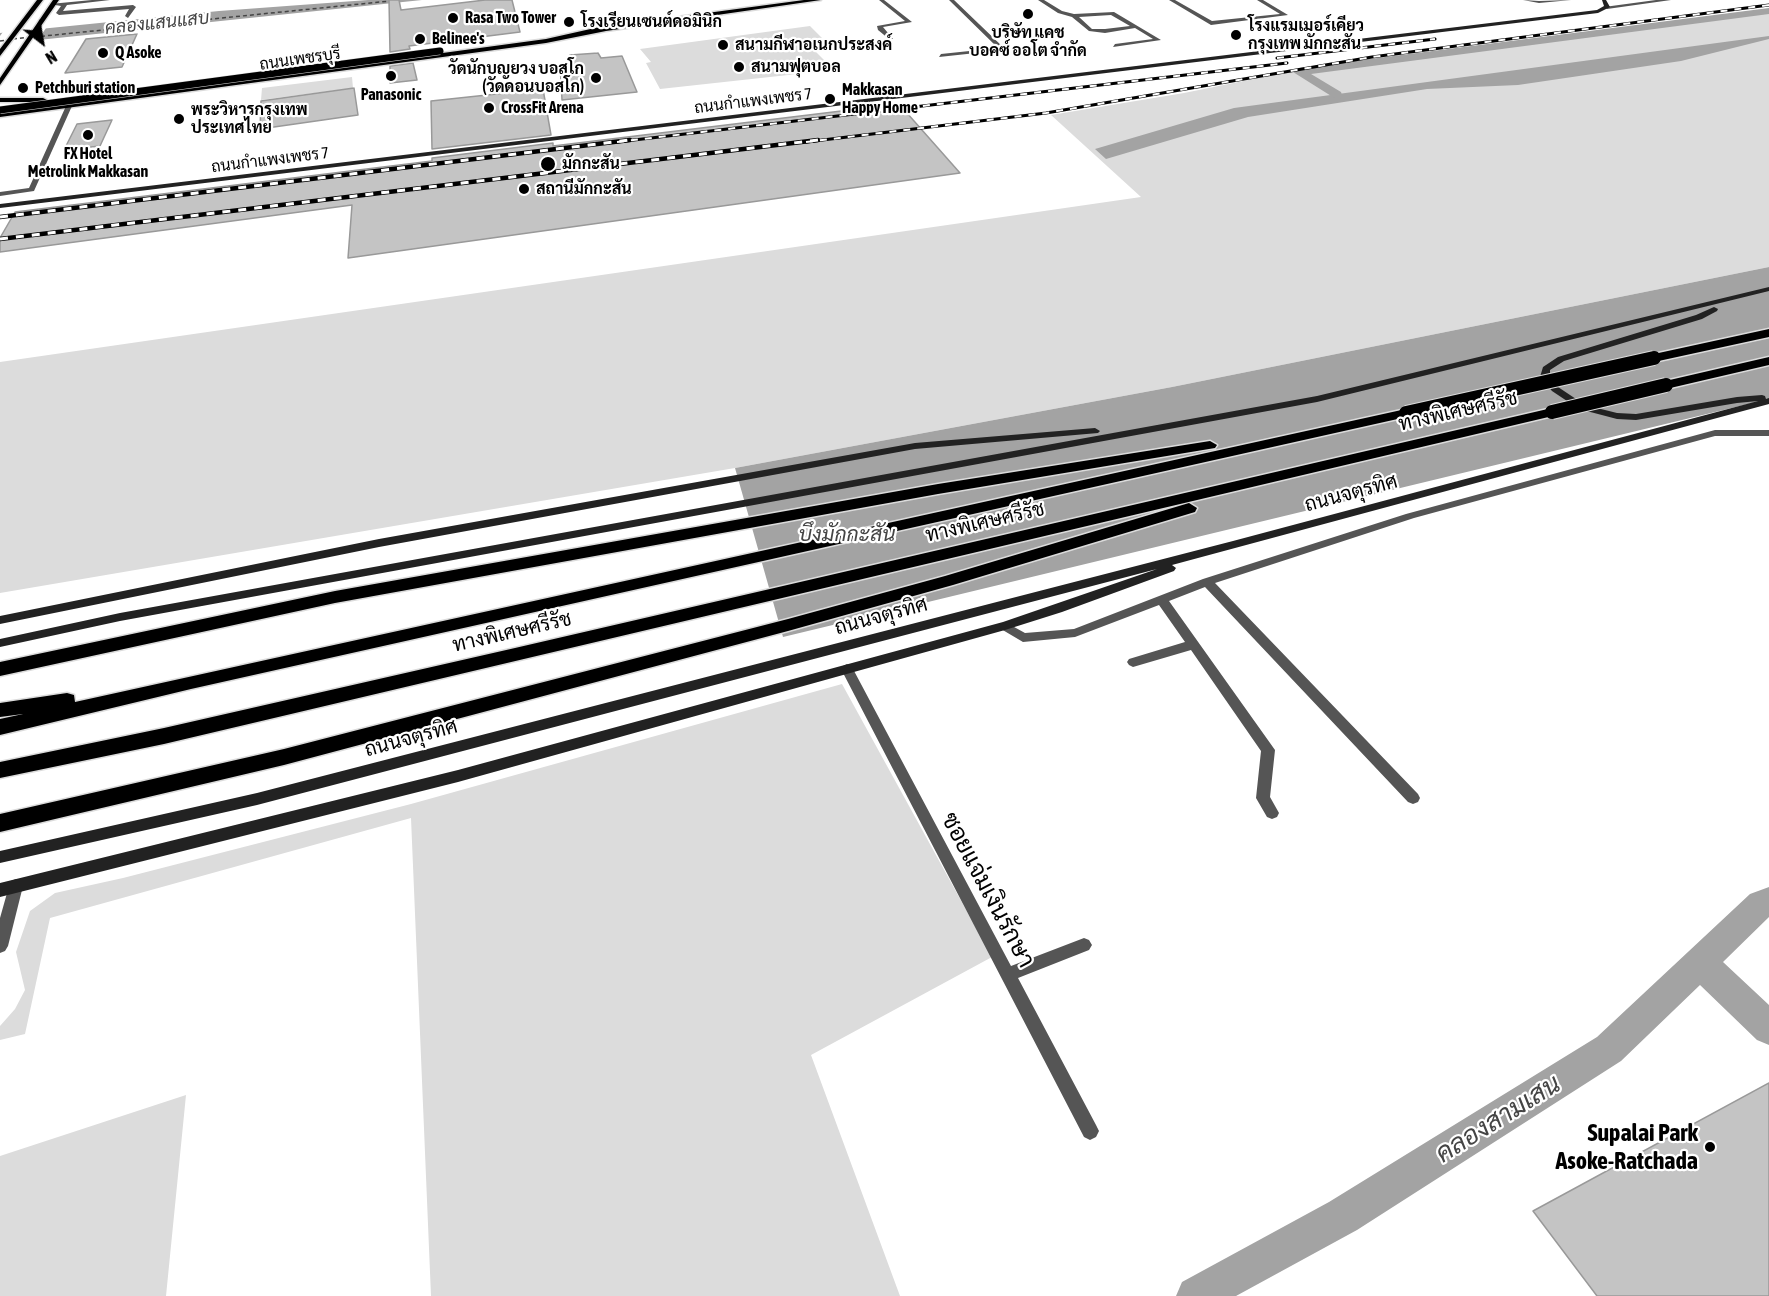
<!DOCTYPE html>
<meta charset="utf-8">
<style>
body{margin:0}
#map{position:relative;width:1769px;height:1296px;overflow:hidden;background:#fff;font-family:"Asap Condensed",sans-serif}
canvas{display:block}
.north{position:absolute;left:12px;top:12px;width:60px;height:60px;-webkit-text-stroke:4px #fff;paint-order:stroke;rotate:149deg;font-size:16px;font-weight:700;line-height:24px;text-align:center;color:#000}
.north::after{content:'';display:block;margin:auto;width:21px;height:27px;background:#000;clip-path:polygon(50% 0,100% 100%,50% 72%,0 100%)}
</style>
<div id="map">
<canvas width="1769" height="1296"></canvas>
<div class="north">N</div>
</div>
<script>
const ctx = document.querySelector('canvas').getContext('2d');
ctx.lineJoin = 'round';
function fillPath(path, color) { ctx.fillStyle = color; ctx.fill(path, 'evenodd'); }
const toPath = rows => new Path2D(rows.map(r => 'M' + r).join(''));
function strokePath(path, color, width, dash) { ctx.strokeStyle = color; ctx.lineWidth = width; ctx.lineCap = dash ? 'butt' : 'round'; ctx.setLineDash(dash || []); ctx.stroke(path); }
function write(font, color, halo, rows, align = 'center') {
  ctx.font = font + ' "Asap Condensed",Sarabun,sans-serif'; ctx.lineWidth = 4.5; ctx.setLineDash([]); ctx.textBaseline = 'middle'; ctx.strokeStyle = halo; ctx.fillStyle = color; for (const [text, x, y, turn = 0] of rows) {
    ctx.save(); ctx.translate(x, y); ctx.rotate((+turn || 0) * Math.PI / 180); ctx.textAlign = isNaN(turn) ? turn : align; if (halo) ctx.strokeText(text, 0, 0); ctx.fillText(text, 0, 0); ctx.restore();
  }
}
fillPath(toPath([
 [1769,9,1769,267,1172,387,735,468,0,593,0,362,1141,197,1051,115,1184,93,1298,70],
 [810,26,822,38,805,41,834,70,660,89,646,63,651,62,640,49],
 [352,77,353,88,261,100,262,88],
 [842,684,992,957,811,1055,900,1296,431,1296,411,818,50,918,25,1034,0,1040,0,1026,15,1009,25,990,16,952,30,911,55,893,123,878,411,804],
 [186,1095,166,1296,0,1296,0,1156]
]), '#dcdcdc');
fillPath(toPath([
 [368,0,422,0,0,44,0,33,219,11],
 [1769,36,1769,39,1681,61,1518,85,1427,89,1248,117,1106,159,1095,149,1234,108],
 [1769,267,1769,399,783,637,735,468,1172,387]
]), '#a3a3a3');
fillPath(toPath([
 [48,25,36,43,0,47,0,36,5,29]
]), '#fff');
fillPath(toPath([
 [1769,8,1769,14,1311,74,1341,92,1342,95,1341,98,1336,99,1293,72,1299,68,1769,8],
 [1769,887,1769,917,1723,962,1769,1005,1769,1045,1757,1040,1700,985,1621,1061,1357,1230,1236,1296,1176,1296,1182,1282,1329,1202,1597,1037,1750,894,1769,887]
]), '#a3a3a3');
strokePath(toPath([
 [34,37,390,1],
 [13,39,29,37],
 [0,41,8,40]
]), '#444', 1.5, [4, 3]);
const building = toPath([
 [389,0,399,0,401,10,485,0,512,0,520,32,409,46,410,49,390,52,389,0],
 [137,34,122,67,65,73,86,39,137,34],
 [598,53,601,58,622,56,637,92,562,100,560,64,572,61,570,55,598,53],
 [413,63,417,80,390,83,390,66,413,63],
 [354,88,358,115,260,129,261,101,354,88],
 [543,89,551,135,432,149,431,101,543,89],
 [899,104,960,173,348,258,352,205,0,252,0,238,15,212,432,161,432,158,553,143,553,146,899,104],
 [112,120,100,146,64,150,77,124,112,120],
 [1769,1083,1769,1296,1597,1296,1533,1211,1769,1083]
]);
fillPath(building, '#c4c4c4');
strokePath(building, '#999', 1.5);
const primary = toPath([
 [37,0,43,0,0,56,0,49,37,0],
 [53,0,59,0,0,85,0,78,53,0],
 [804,0,821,0,606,31,546,43,0,117,0,113,546,39,595,28,804,0],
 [0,98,43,98,47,100,43,102,0,102,0,98]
]);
const highway = toPath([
 [1769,329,1769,337,1654,362,1647,358,1654,354,1769,329],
 [1769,357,1769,365,1666,389,1659,385,1661,382,1769,357],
 [1552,408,1559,412,1557,415,164,744,0,778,0,762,164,728,515,648,1552,408],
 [1406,409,1411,410,1413,413,1411,416,191,689,0,735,0,719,23,714,0,717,0,703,67,693,74,695,75,702,1406,409],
 [1210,441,1217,445,1215,448,938,494,335,603,0,676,0,662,335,591,938,484,1210,441],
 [1189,503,1197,508,1195,512,953,585,788,631,284,765,0,832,0,814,284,749,788,619,945,576,1189,503]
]);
strokePath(primary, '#dbdbdb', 3);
strokePath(highway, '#dbdbdb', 3);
fillPath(toPath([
 [92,0,110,0,67,5,63,11,133,5,136,7,128,18,125,16,129,9,59,15,56,13,61,6,50,4,92,0],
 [879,0,884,0,912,22,883,27,893,39,889,39,878,30,877,26,905,21,879,0],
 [949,0,954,0,1004,48,1004,50,939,57,941,54,998,48,949,0],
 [1038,0,1044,0,1062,11,1074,14,1114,12,1161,40,1113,47,1115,44,1153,39,1135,28,1105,33,1089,31,1072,17,1058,13,1038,0],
 [1111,15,1130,26,1105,29,1092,29,1079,17,1111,15],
 [1169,0,1175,0,1212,21,1280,14,1257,0,1263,0,1288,15,1211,25,1169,0],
 [1523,0,1539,1,1571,0,1539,3,1523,0],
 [1656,0,1671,0,1607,9,1604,7,1656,0],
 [69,104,72,106,34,191,0,196,0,192,29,188,66,106,69,104],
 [1715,430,1769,430,1769,436,1715,436,1414,518,1215,583,1418,794,1420,798,1418,802,1413,804,1408,802,1205,587,1169,601,1275,750,1270,797,1279,813,1277,817,1272,819,1267,817,1256,798,1261,751,1191,650,1133,667,1129,665,1127,662,1129,659,1185,642,1159,605,1075,637,1023,642,1001,629,999,626,1005,622,1025,633,1074,629,1203,579,1406,514,1715,430],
 [847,664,851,666,853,669,1011,966,1084,938,1089,940,1092,945,1089,950,1018,978,1096,1125,1099,1131,1096,1137,1090,1140,1084,1137,841,669,843,666,847,664],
 [16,879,21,881,23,886,8,946,5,951,0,953,0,918,9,886,11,881,16,879]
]), '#555');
fillPath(toPath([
 [1602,0,1606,0,1610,7,1598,13,0,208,0,204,1597,10,1604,6,1602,0],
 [1769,287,1769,291,1317,402,120,621,0,647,0,639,120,613,1317,396,1769,287],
 [1714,307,1718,309,1717,311,1702,319,1564,361,1550,370,1550,377,1558,387,1585,405,1617,413,1636,414,1737,397,1762,395,1765,396,1766,399,1769,398,1769,404,1172,565,1176,568,1174,571,1062,612,1005,630,458,782,0,897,0,883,458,770,1003,622,1157,569,257,805,0,863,0,851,257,793,1233,541,1758,401,1737,403,1636,420,1617,419,1579,409,1552,391,1540,377,1543,367,1558,357,1696,315,1714,307],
 [1095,428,1100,431,1098,433,915,449,379,547,0,624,0,616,379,539,915,443,1095,428]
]), '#222');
fillPath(primary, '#000');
fillPath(highway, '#000');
const railFar1 = toPath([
 [1277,58,1435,39],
 [617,142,1287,63],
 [806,142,1046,113,1372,57,1769,5]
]);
const rail = toPath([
 [0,217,630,140],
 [0,239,818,140]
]);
strokePath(railFar1, '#000', 3);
strokePath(rail, '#000', 4.5);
strokePath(railFar1, '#fff', 2, [7]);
strokePath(rail, '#fff', 3, [8]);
const primaryBridge = toPath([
 [0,110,440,51]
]);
const highwayBridge = toPath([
 [1552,412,1666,385],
 [1406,413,1654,358]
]);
strokePath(primaryBridge, '#dbdbdb', 8, []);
strokePath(highwayBridge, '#dbdbdb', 16, []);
strokePath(primaryBridge, '#000', 7);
strokePath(highwayBridge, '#000', 14);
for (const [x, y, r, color] of [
 [1028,14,6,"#000"],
 [453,18,6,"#000"],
 [569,22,6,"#000"],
 [1236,35,6,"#000"],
 [420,39,6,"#000"],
 [723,45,6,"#000"],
 [103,53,6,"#000"],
 [739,67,6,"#000"],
 [391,76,6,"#000"],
 [596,78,6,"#000"],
 [23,88,6,"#000"],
 [830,99,6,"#000"],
 [489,108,6,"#000"],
 [179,119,6,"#000"],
 [88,135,6,"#000"],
 [548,164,8,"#000"],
 [524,189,6,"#000"],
 [1710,1147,6,"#000"]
]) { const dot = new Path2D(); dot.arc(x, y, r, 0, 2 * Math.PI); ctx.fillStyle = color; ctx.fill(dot); strokePath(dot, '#fff', 2); }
write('bold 16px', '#000', '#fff', [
 ["Rasa Two Tower",465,18],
 ["โรงเรียนเซนต์ดอมินิก",581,22],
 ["โรงแรมเมอร์เคียว",1248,26],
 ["กรุงเทพ มักกะสัน",1248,44],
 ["บริษัท แคช",1028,33,"center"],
 ["บอคซ์ ออโต จำกัด",1028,51,"center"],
 ["Belinee's",432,39],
 ["สนามกีฬาอเนกประสงค์",735,45],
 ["Q Asoke",115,53],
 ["สนามฟุตบอล",751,67],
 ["วัดนักบุญยวง บอสโก",584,69,"right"],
 ["(วัดดอนบอสโก)",584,87,"right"],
 ["Petchburi station",35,88],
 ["Makkasan",842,90],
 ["Happy Home",842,108],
 ["Panasonic",391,95,"center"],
 ["CrossFit Arena",501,108],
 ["พระวิหารกรุงเทพ",191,110],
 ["ประเทศไทย",191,128],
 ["FX Hotel",88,154,"center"],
 ["Metrolink Makkasan",88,172,"center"],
 ["มักกะสัน",562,164],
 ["สถานีมักกะสัน",536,189]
], 'left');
write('16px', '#000', '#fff', [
 ["ถนนเพชรบุรี",300,59,-8],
 ["ถนนกำแพงเพชร 7",753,101,-7],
 ["ถนนกำแพงเพชร 7",270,160,-7]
]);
write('italic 18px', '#444', '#fff', [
 ["คลองแสนแสบ",157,23,-6]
]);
write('20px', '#000', '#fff', [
 ["ทางพิเศษศรีรัช",1458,411,-13],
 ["ถนนจตุรทิศ",1351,493,-15],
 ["ทางพิเศษศรีรัช",985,522,-13],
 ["ถนนจตุรทิศ",881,616,-15],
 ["ทางพิเศษศรีรัช",512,632,-13],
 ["ถนนจตุรทิศ",411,738,-15]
]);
write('italic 21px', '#444', '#fff', [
 ["บึงมักกะสัน",847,534]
]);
write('24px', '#000', '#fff', [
 ["ซอยแจ่มเงินรักษา",988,890,62]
]);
write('bold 24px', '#000', '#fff', [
 ["Supalai Park",1698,1133],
 ["Asoke-Ratchada",1698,1161]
], 'right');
write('italic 26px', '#444', '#fff', [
 ["คลองสามเสน",1498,1119,-32]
]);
</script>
